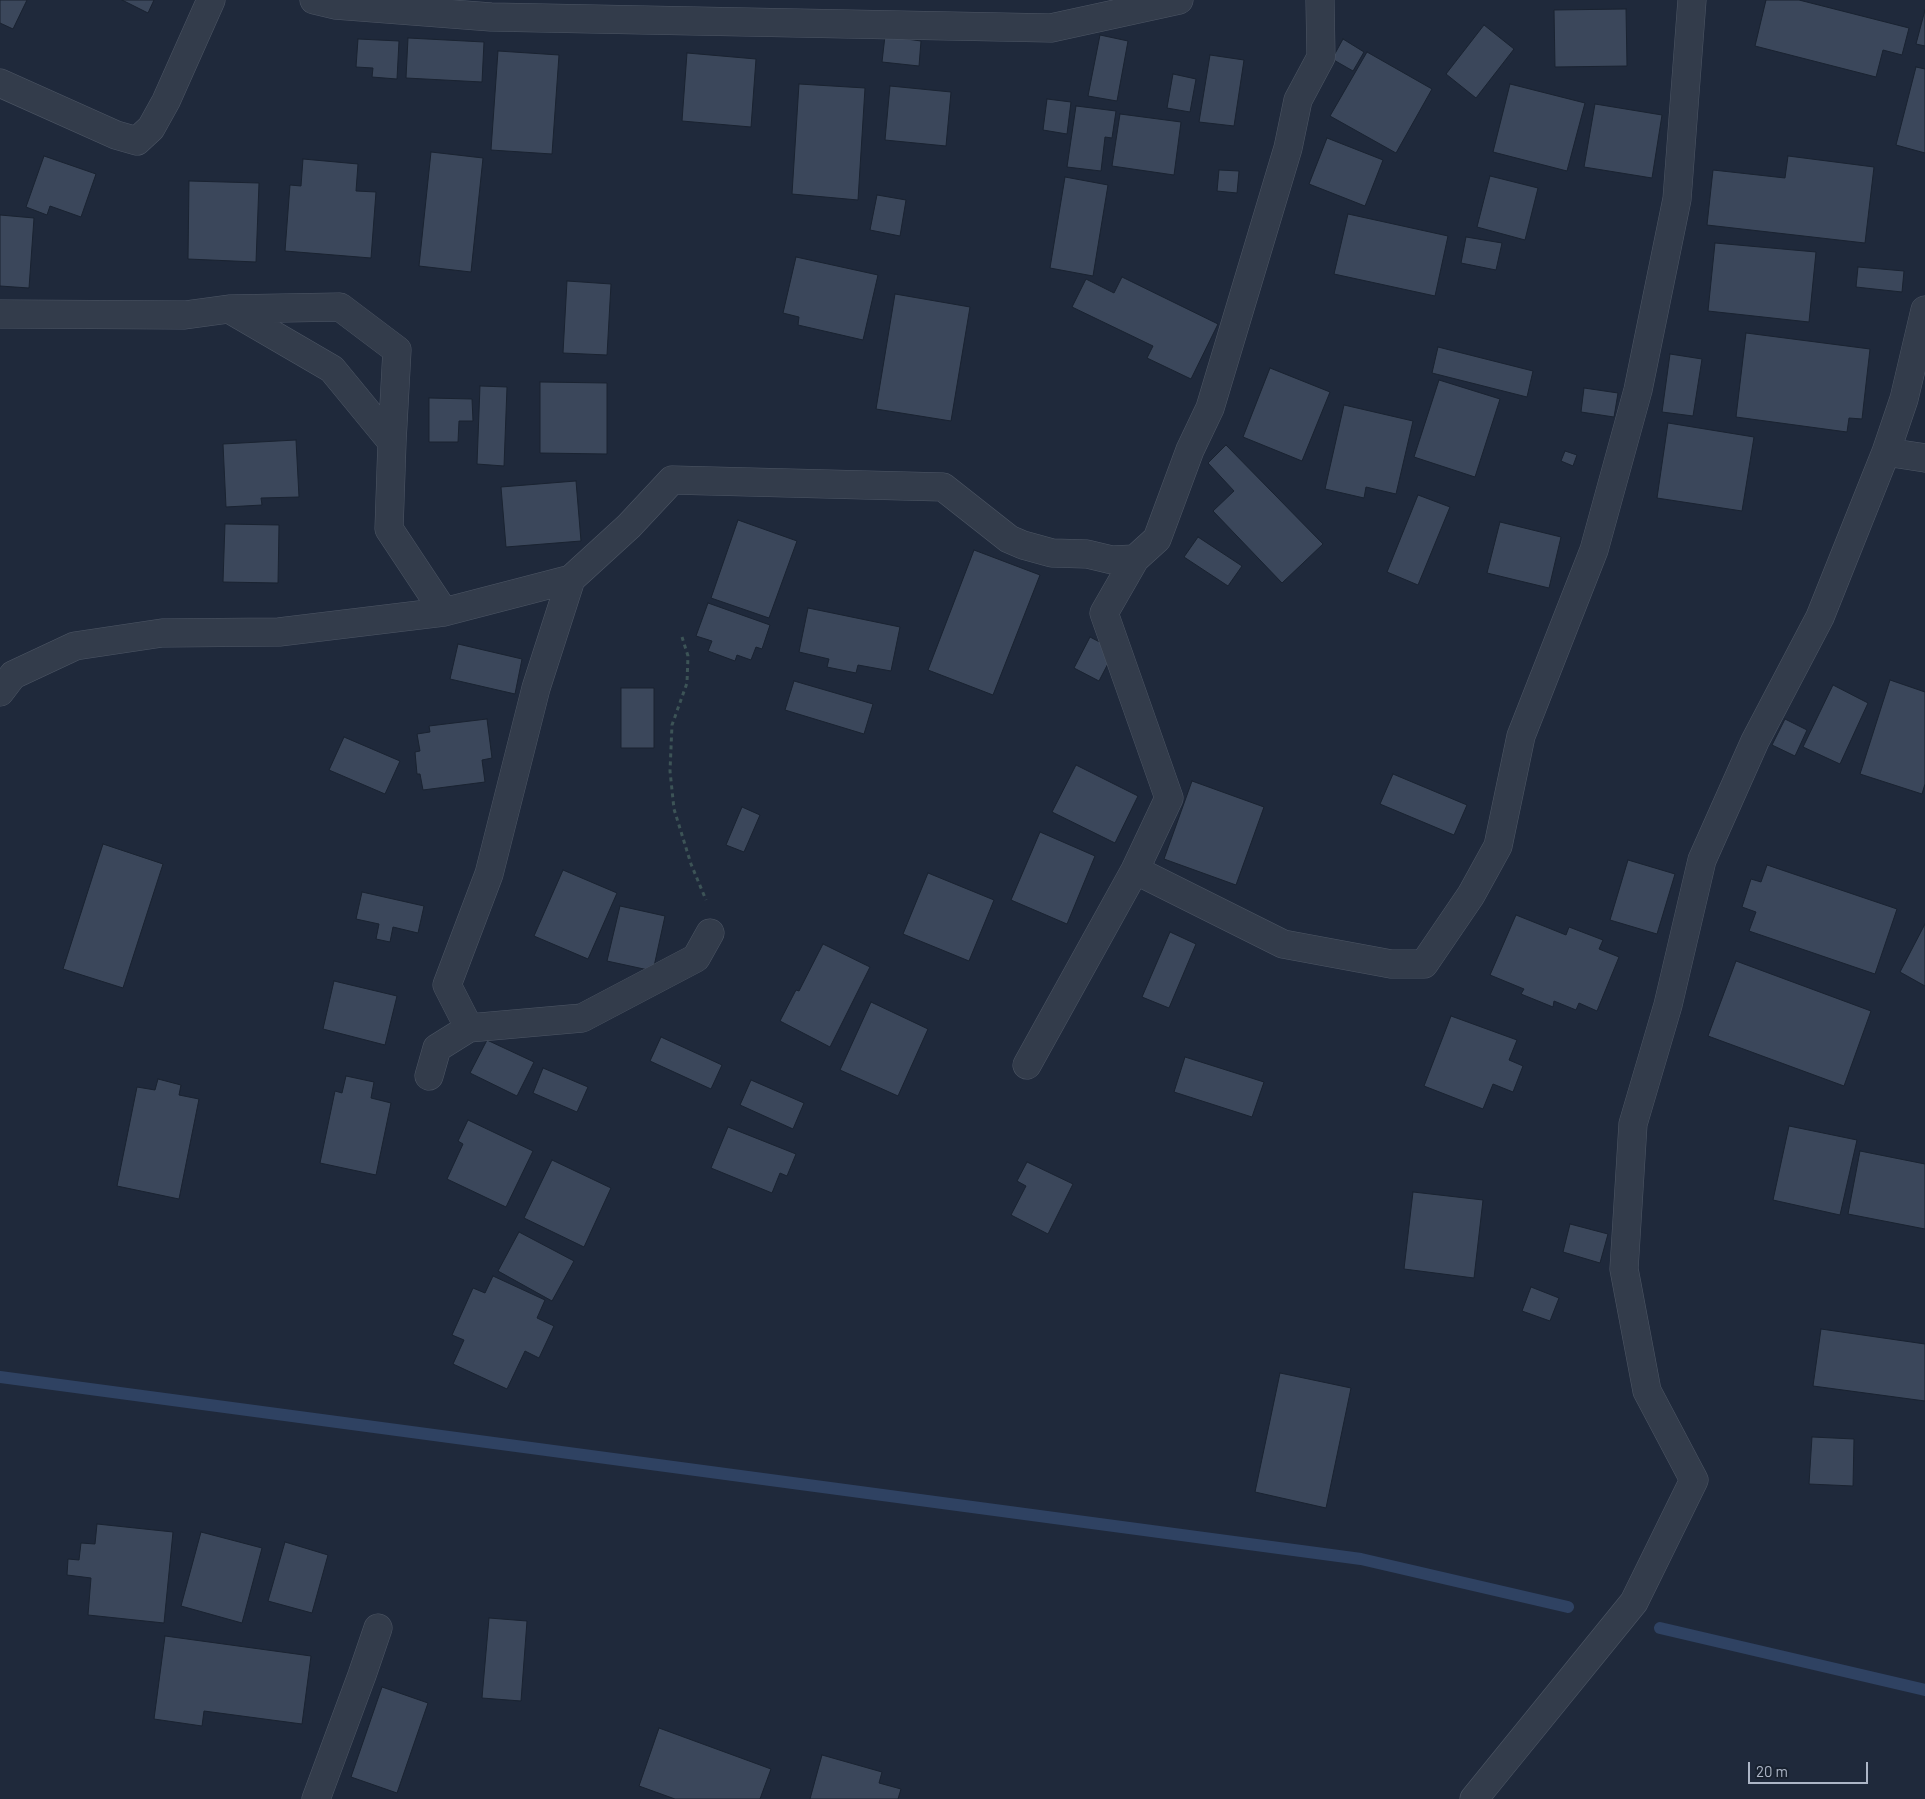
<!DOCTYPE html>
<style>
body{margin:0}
#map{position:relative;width:1925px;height:1799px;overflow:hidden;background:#1f293b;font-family:Barlow,sans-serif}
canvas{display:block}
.scale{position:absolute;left:1748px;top:1762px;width:120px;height:22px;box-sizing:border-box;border:2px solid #adb6c7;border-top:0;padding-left:6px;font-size:15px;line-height:18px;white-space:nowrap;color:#adb6c7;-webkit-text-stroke:4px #18212f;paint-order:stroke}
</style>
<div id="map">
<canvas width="1925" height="1799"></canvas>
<div class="scale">20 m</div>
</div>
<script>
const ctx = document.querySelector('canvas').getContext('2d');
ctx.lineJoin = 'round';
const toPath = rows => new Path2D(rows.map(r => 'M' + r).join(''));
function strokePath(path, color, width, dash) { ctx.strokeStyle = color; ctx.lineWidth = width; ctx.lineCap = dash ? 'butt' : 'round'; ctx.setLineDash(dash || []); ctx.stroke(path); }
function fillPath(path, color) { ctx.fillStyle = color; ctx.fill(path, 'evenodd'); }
strokePath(toPath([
 [0,1377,1361,1559,1568,1607],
 [1660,1628,1925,1690]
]), '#2f4262', 12);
const building = toPath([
 [0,0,27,0,13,29,0,23,0,0],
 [122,0,154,0,148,13,122,0],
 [1766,0,1799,0,1909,28,1902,55,1883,50,1876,77,1755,46,1766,0],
 [1626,9,1627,66,1555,67,1554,10,1626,9],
 [1925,10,1925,46,1916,44,1925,10],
 [1484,25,1514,49,1476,98,1446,74,1484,25],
 [1100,35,1128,41,1117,101,1088,96,1100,35],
 [885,36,921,41,919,66,882,62,885,36],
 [408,38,484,42,482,82,406,78,408,38],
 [358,39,399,41,397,79,372,77,373,68,356,67,358,39],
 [1343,39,1364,52,1353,71,1332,59,1343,39],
 [498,51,559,55,552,154,491,150,498,51],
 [1367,52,1432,89,1396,153,1330,116,1367,52],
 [687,53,756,59,751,127,682,121,687,53],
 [1210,55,1244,60,1234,126,1199,122,1210,55],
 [1916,67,1925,69,1925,153,1896,145,1916,67],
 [1173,74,1196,79,1190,112,1167,108,1173,74],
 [799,84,865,88,858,200,792,194,799,84],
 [1510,84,1585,103,1567,171,1493,152,1510,84],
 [890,86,951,92,946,146,885,140,890,86],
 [1047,99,1071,102,1067,134,1043,130,1047,99],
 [1595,104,1662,115,1652,178,1584,167,1595,104],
 [1076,106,1116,111,1112,138,1105,137,1101,171,1067,167,1076,106],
 [1120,114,1181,122,1174,175,1112,166,1120,114],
 [1327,138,1383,160,1365,206,1309,184,1327,138],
 [431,152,483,158,471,272,419,266,431,152],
 [44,156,96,174,81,217,50,206,47,215,26,207,44,156],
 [1788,156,1874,167,1865,243,1707,225,1713,170,1785,178,1788,156],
 [303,159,358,164,356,191,376,192,371,258,285,251,290,185,301,186,303,159],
 [1219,170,1239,171,1237,193,1217,191,1219,170],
 [1490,176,1538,188,1525,240,1477,227,1490,176],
 [1065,177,1108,185,1093,276,1050,268,1065,177],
 [189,181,259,183,256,262,188,259,189,181],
 [877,195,906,200,900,236,870,230,877,195],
 [1348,214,1448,236,1435,296,1334,274,1348,214],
 [0,215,34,218,29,288,0,286,0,215],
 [1466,237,1502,243,1496,270,1461,263,1466,237],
 [1715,243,1816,252,1809,322,1708,311,1715,243],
 [796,257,878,275,863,340,798,325,799,317,783,313,796,257],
 [1858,267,1904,271,1902,292,1856,287,1858,267],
 [1122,277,1218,324,1191,379,1147,358,1153,346,1072,307,1086,279,1114,293,1122,277],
 [567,281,611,284,607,355,563,353,567,281],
 [895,294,970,307,951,421,876,409,895,294],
 [1746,333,1870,349,1862,419,1849,418,1847,432,1736,417,1746,333],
 [1438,347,1533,371,1527,397,1432,373,1438,347],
 [1670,354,1702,359,1693,416,1662,412,1670,354],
 [1270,368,1330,392,1302,461,1243,437,1270,368],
 [1439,380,1500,399,1475,477,1414,457,1439,380],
 [540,382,607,383,607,454,540,453,540,382],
 [480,386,507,387,504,466,477,464,480,386],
 [1584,388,1618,393,1614,417,1581,412,1584,388],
 [429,398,472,399,473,421,459,421,458,442,429,442,429,398],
 [1344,405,1413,421,1396,494,1366,487,1364,498,1325,489,1344,405],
 [1668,423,1754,437,1742,511,1657,498,1668,423],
 [296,440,299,497,261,498,262,505,226,507,223,444,296,440],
 [1226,445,1323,544,1282,583,1213,511,1234,491,1208,463,1226,445],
 [1565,451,1577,455,1573,466,1561,461,1565,451],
 [576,481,581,541,506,547,501,487,576,481],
 [1418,495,1450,507,1418,585,1387,572,1418,495],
 [738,520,797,541,769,618,711,598,738,520],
 [1500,522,1561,537,1549,588,1487,573,1500,522],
 [225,524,279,525,278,583,223,582,225,524],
 [1198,537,1242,566,1228,586,1184,557,1198,537],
 [974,550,1040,575,993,695,928,670,974,550],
 [708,603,770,625,762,649,756,647,751,660,737,655,735,661,708,651,712,641,696,636,708,603],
 [808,608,900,627,891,671,858,665,856,673,827,667,829,659,799,652,808,608],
 [1090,637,1115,650,1099,681,1074,668,1090,637],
 [458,644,522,659,515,694,450,679,458,644],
 [1890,680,1925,692,1925,784,1922,794,1860,774,1890,680],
 [794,681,873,704,864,734,785,710,794,681],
 [1833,685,1868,703,1840,764,1803,747,1833,685],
 [621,688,654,688,654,748,621,748,621,688],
 [487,719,492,758,482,760,485,782,423,790,420,774,417,774,415,752,420,751,417,734,430,732,429,726,487,719],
 [1785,719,1807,730,1795,756,1772,745,1785,719],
 [344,737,400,761,385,794,329,770,344,737],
 [1076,765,1138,796,1115,843,1052,812,1076,765],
 [1393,774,1467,805,1454,835,1380,804,1393,774],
 [1192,781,1264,807,1236,885,1164,859,1192,781],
 [742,807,760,815,744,852,726,845,742,807],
 [1040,832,1095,856,1067,924,1011,900,1040,832],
 [103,844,163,864,123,988,63,969,103,844],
 [1628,860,1675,874,1657,934,1610,920,1628,860],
 [1767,865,1897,909,1875,974,1749,931,1756,912,1742,907,1751,879,1761,882,1767,865],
 [563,870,617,893,588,959,534,936,563,870],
 [928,873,994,900,969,961,903,934,928,873],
 [362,892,424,906,418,933,393,927,390,942,376,939,379,924,356,919,362,892],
 [620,906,665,916,653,971,607,961,620,906],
 [1516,915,1566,935,1569,927,1603,940,1599,949,1619,957,1597,1011,1579,1003,1576,1010,1554,1001,1553,1007,1521,994,1524,989,1490,975,1516,915],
 [1925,924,1925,986,1900,972,1925,924],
 [1170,932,1196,944,1169,1008,1142,997,1170,932],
 [823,944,870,967,830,1047,780,1021,796,990,799,991,823,944],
 [1736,961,1871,1011,1844,1086,1708,1036,1736,961],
 [334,981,397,996,385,1045,323,1029,334,981],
 [871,1002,928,1029,898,1096,840,1070,871,1002],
 [1451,1016,1517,1040,1509,1060,1523,1066,1513,1092,1493,1084,1483,1109,1424,1086,1451,1016],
 [661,1037,722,1065,711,1089,650,1061,661,1037],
 [487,1040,534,1062,517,1096,470,1073,487,1040],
 [1185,1057,1264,1082,1252,1117,1174,1092,1185,1057],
 [543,1068,588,1087,577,1112,533,1093,543,1068],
 [346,1076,374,1082,371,1098,391,1103,376,1175,320,1163,335,1091,342,1093,346,1076],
 [158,1079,181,1085,179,1095,199,1099,179,1199,117,1186,137,1087,155,1090,158,1079],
 [751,1080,804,1103,793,1129,740,1105,751,1080],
 [468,1120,533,1151,506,1207,447,1179,463,1144,458,1141,468,1120],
 [1789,1126,1857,1140,1840,1215,1773,1200,1789,1126],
 [728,1127,796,1154,787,1176,780,1173,772,1193,711,1168,728,1127],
 [1860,1151,1925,1164,1925,1229,1848,1214,1860,1151],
 [552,1160,611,1188,584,1247,524,1218,552,1160],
 [1027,1162,1073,1184,1048,1234,1011,1215,1026,1186,1017,1181,1027,1162],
 [1413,1192,1483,1200,1474,1278,1404,1269,1413,1192],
 [1570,1224,1608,1234,1600,1263,1563,1252,1570,1224],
 [519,1232,574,1261,552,1301,498,1271,519,1232],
 [493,1276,545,1300,537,1318,554,1326,539,1358,525,1351,507,1389,453,1364,464,1340,452,1335,473,1288,485,1293,493,1276],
 [1531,1287,1559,1298,1550,1321,1522,1311,1531,1287],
 [1821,1329,1925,1344,1925,1401,1813,1386,1821,1329],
 [1280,1373,1351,1388,1326,1508,1255,1492,1280,1373],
 [1812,1437,1854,1439,1853,1486,1809,1484,1812,1437],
 [97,1524,173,1532,164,1623,88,1615,91,1578,67,1575,68,1559,79,1560,81,1543,95,1544,97,1524],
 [201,1532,262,1548,242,1623,181,1606,201,1532],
 [285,1542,328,1555,312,1613,268,1601,285,1542],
 [489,1618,527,1621,521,1701,482,1698,489,1618],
 [165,1636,311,1656,302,1724,204,1711,202,1726,154,1719,165,1636],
 [382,1687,428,1703,397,1793,351,1777,382,1687],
 [659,1728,771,1769,760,1799,675,1799,639,1786,659,1728],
 [822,1755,882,1772,879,1783,901,1789,898,1799,810,1799,822,1755]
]);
fillPath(building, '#3b475b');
strokePath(building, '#1a2331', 1);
const minor = toPath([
 [314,0,335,5,491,17,1051,28,1179,0],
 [0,83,116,135,137,141,151,128,166,101,211,0],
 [229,309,332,369,392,442,389,529,444,612],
 [0,314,185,315,229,309,340,307,397,350,392,442],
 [1886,452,1925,458],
 [0,692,13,675,75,646,162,633,279,632,444,612,571,579,629,526,672,480,943,487,1009,539,1023,545,1052,553,1087,554,1112,560,1135,559,1157,539,1190,450,1210,408,1288,148,1298,100,1321,57,1320,0],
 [1135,870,1283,944,1391,964,1424,964,1471,895,1498,846,1521,736,1594,550,1638,390,1677,199,1692,0],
 [469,1028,447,985,489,874,536,688,571,579],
 [1027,1065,1135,870,1169,798,1104,613,1135,559],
 [429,1076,437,1048,469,1028,582,1018,696,958,710,933],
 [316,1799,362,1675,378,1628],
 [1474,1799,1634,1602,1694,1480,1647,1391,1624,1269,1633,1124,1668,1005,1702,860,1755,741,1820,617,1886,452,1904,399,1925,310]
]);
strokePath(minor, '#4d5665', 29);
strokePath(toPath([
 [682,637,688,656,687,683,672,725,670,771,674,809,691,864,706,900]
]), '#3c5356', 3, [4, 4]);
strokePath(minor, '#333c4b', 28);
</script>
